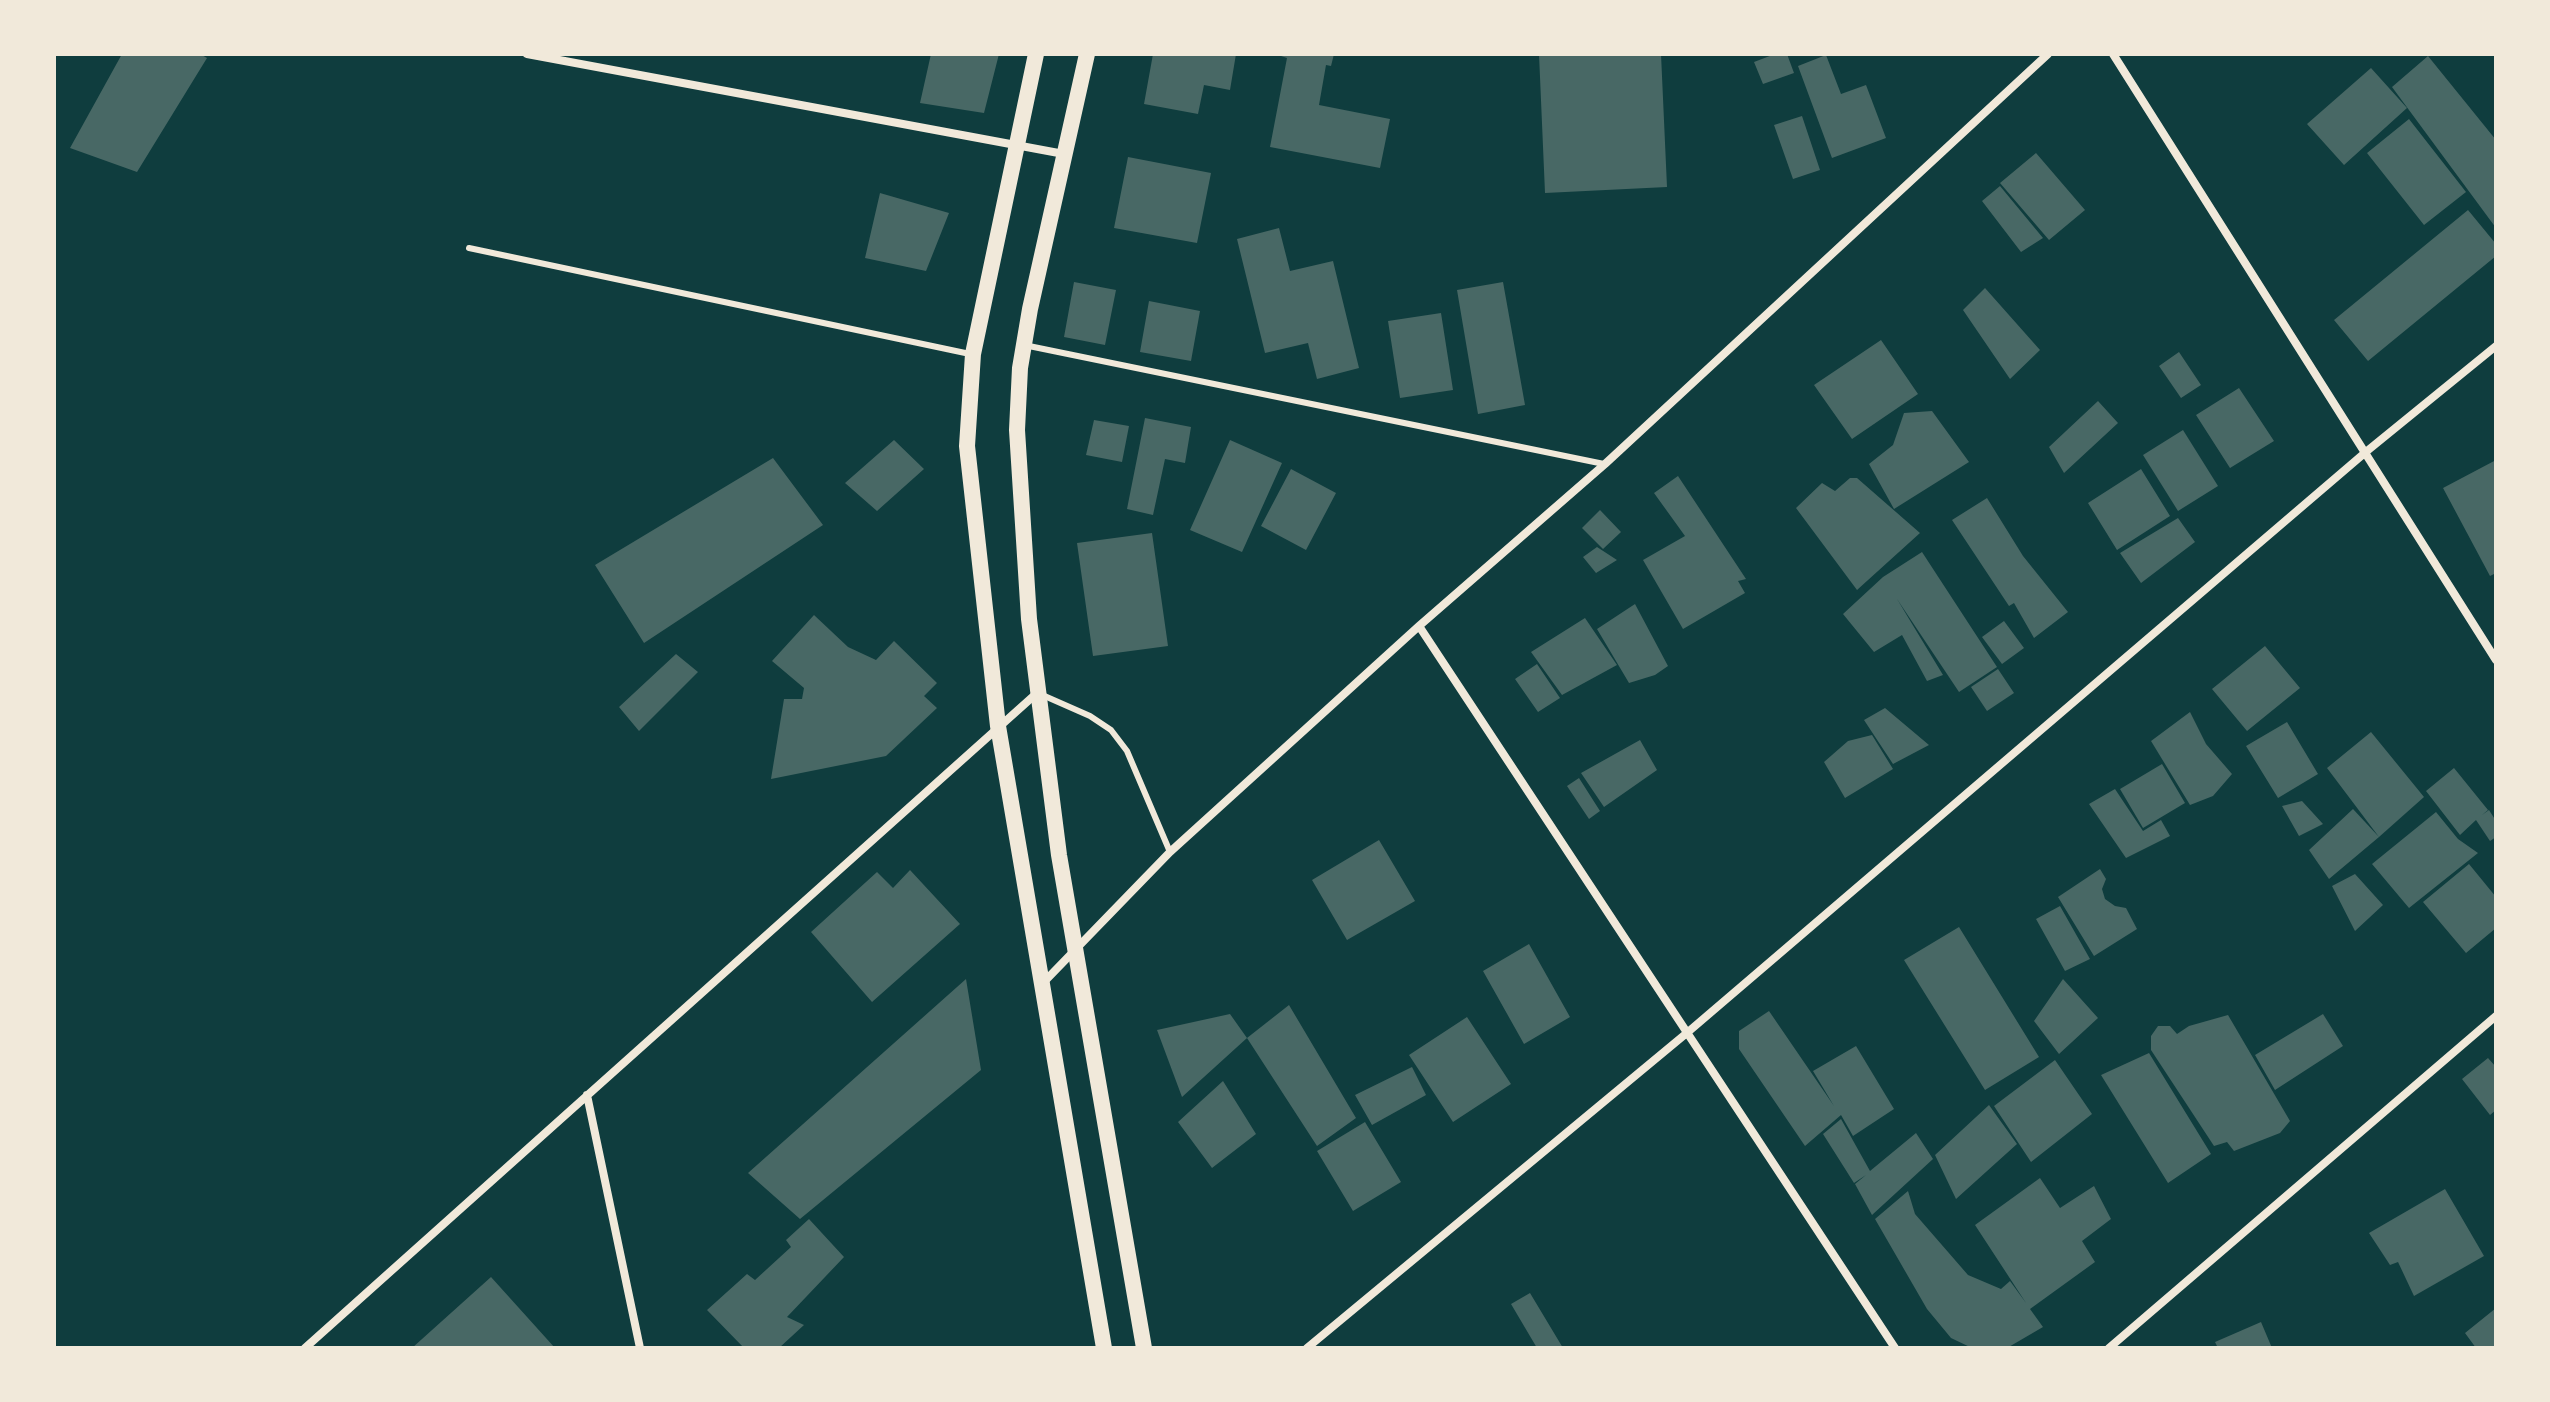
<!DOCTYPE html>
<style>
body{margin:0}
#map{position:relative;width:2550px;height:1402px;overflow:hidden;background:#0f3d3e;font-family:"Open Sans",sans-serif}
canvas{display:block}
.frame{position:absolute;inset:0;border:56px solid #f1e9da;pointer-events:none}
</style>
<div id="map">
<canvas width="2550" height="1402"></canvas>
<div class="frame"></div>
</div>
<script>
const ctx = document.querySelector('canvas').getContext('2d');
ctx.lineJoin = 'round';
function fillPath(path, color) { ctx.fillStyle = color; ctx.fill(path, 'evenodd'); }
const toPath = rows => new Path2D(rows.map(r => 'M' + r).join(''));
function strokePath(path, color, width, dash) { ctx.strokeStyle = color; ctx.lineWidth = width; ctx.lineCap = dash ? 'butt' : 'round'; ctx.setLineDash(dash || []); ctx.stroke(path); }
fillPath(toPath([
 [122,54,200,54,207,58,137,172,70,148],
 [931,54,999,54,984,113,920,103],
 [1153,54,1236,54,1230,90,1204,85,1198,114,1144,104],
 [1275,54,1334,54,1331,66,1326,65,1319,105,1390,119,1380,168,1270,147,1287,58],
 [1539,54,1661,54,1667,187,1545,193],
 [1775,54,1787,54,1794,73,1763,84,1754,62],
 [1826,55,1841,94,1866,85,1886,138,1832,158,1798,66],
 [2428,56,2496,140,2496,228,2392,87],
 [2371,68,2407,108,2344,165,2307,124],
 [1802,116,1820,170,1793,179,1774,125],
 [2409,119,2466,192,2424,225,2367,153],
 [2036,153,2085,210,2049,240,2000,183],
 [1128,157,1211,173,1197,243,1114,228],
 [2000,186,2043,238,2021,252,1982,201],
 [880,193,949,213,926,271,865,258],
 [2468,210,2496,244,2496,256,2368,361,2334,320],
 [1279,228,1290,271,1333,261,1359,368,1317,379,1308,343,1265,353,1237,239],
 [1074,282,1116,290,1105,345,1064,337],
 [1503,282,1525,405,1478,414,1457,290],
 [1985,288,2040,350,2010,379,1963,310],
 [1149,301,1200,311,1191,361,1140,352],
 [1441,313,1453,390,1400,398,1388,321],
 [1881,340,1918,394,1852,439,1814,385],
 [2179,352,2201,385,2181,398,2159,366],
 [2239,388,2274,441,2230,468,2196,415],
 [2098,401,2118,423,2064,473,2049,447],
 [1932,411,1969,462,1894,509,1869,464,1893,445,1904,413],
 [1145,418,1191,427,1185,463,1165,459,1153,515,1127,509],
 [1094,420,1129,426,1122,462,1086,455],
 [2183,430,2218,486,2178,511,2143,455],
 [894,440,924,469,877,511,845,483],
 [1230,440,1282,463,1242,552,1190,530],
 [773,458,823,525,644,643,595,565],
 [2496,460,2496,573,2490,576,2443,488],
 [1291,469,1336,493,1306,550,1261,526],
 [2141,469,2170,516,2117,550,2088,503],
 [1678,476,1746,579,1738,581,1745,593,1683,629,1643,560,1685,536,1654,493],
 [1850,478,1857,478,1920,533,1857,590,1796,508,1822,483,1835,491],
 [1987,498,2023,556,2068,612,2034,638,2014,603,2009,606,1952,520],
 [1600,510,1621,532,1603,549,1582,528],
 [2178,518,2195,542,2141,583,2120,553],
 [1152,533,1168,646,1093,656,1077,543],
 [1597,547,1617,560,1596,573,1583,557],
 [1922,552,1997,667,1959,692,1897,599,1943,675,1927,681,1902,635,1874,652,1843,614,1883,577],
 [1635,604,1668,666,1655,675,1629,683,1597,629],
 [814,615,848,647,876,660,894,641,937,683,924,696,937,708,886,756,771,779,784,699,802,699,804,688,772,661],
 [1585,618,1617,665,1562,695,1531,652],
 [2004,621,2024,648,2002,664,1982,637],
 [2265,646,2300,688,2247,731,2212,689],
 [676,654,698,672,639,731,619,707],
 [1537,664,1560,698,1538,712,1515,679],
 [1998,669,2014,693,1987,711,1971,687],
 [1885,708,1929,745,1893,764,1864,720],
 [2190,712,2206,744,2232,774,2213,796,2190,805,2151,741],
 [2287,722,2318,774,2278,798,2246,746],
 [2371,732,2424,797,2379,837,2329,879,2309,850,2353,809,2379,837,2327,768],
 [1872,735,1893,769,1845,798,1824,762,1848,741],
 [1640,740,1657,770,1604,807,1581,773],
 [2162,764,2185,803,2143,828,2120,789],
 [2454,768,2488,810,2482,815,2489,810,2496,821,2496,837,2490,841,2476,820,2460,835,2426,791],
 [1579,778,1600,811,1589,819,1567,786],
 [2115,789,2143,831,2161,820,2170,836,2126,858,2089,804],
 [2302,801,2323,824,2299,836,2282,806],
 [2436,812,2458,839,2478,853,2409,908,2372,864],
 [1379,840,1415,901,1347,940,1312,880],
 [2469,864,2496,897,2496,928,2466,953,2423,902],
 [2100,869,2106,879,2102,889,2105,899,2115,906,2126,908,2137,929,2094,956,2058,897],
 [910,870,960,924,872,1002,811,932,877,872,893,888],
 [2355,874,2383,905,2355,931,2332,886],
 [2060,906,2090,959,2065,971,2036,919],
 [1959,927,2039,1057,1985,1090,1904,960],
 [1529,944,1570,1017,1524,1044,1483,971],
 [966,979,981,1070,800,1219,748,1173],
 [2063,979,2098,1018,2059,1054,2034,1021],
 [1289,1005,1356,1118,1317,1146,1247,1038],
 [1769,1011,1834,1106,1813,1071,1856,1046,1894,1109,1853,1136,1841,1115,1805,1146,1739,1049,1739,1031],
 [1230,1014,1247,1038,1182,1097,1157,1030],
 [2323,1014,2343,1046,2275,1090,2255,1055],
 [2228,1015,2290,1121,2280,1133,2234,1151,2227,1142,2214,1146,2151,1050,2151,1036,2158,1026,2170,1026,2177,1034,2189,1026],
 [1467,1017,1511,1084,1453,1122,1409,1055],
 [2149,1053,2211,1154,2168,1183,2101,1075],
 [2488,1058,2496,1067,2496,1110,2490,1115,2462,1079],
 [2055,1060,2092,1114,2031,1162,1994,1106],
 [1412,1067,1426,1095,1372,1125,1355,1095],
 [1223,1081,1256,1134,1212,1168,1178,1122],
 [1989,1105,2017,1144,1956,1199,1935,1155],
 [1841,1119,1870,1171,1916,1133,1933,1159,1872,1215,1855,1184,1866,1175,1854,1183,1823,1134],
 [1365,1122,1401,1182,1353,1211,1317,1151],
 [2040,1178,2060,1208,2094,1186,2111,1219,2082,1241,2095,1262,2030,1309,2043,1327,2007,1348,1972,1348,1951,1338,1927,1309,1875,1219,1908,1191,1915,1214,1968,1275,2001,1289,2010,1281,2026,1303,1975,1225],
 [2445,1189,2484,1256,2414,1296,2398,1262,2390,1265,2369,1233],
 [809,1219,844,1257,787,1317,804,1325,779,1348,744,1348,707,1310,747,1274,755,1280,791,1247,786,1240],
 [491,1277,555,1348,412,1348],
 [1530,1293,1563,1348,1537,1348,1511,1304],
 [2496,1308,2496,1347,2476,1348,2465,1333],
 [2261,1322,2272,1348,2218,1348,2215,1342]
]), '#486865');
strokePath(toPath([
 [469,248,970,354],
 [1024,345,1604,464],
 [1040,694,1090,716,1111,730,1127,751,1170,852]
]), '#f1e9da', 6);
strokePath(toPath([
 [527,54,1064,154],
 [2113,54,2496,660],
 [1419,626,1895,1348],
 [1042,984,1170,852,1419,626,1605,464,2048,54],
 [587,1095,640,1348],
 [305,1348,1037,693],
 [1307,1348,1688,1032,2367,451,2496,346],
 [2109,1348,2496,1016]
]), '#f1e9da', 8);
strokePath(toPath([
 [1036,54,973,354,967,446,998,726,1104,1348],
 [1087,54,1030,309,1020,368,1017,430,1029,619,1059,855,1144,1348]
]), '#f1e9da', 16);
</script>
